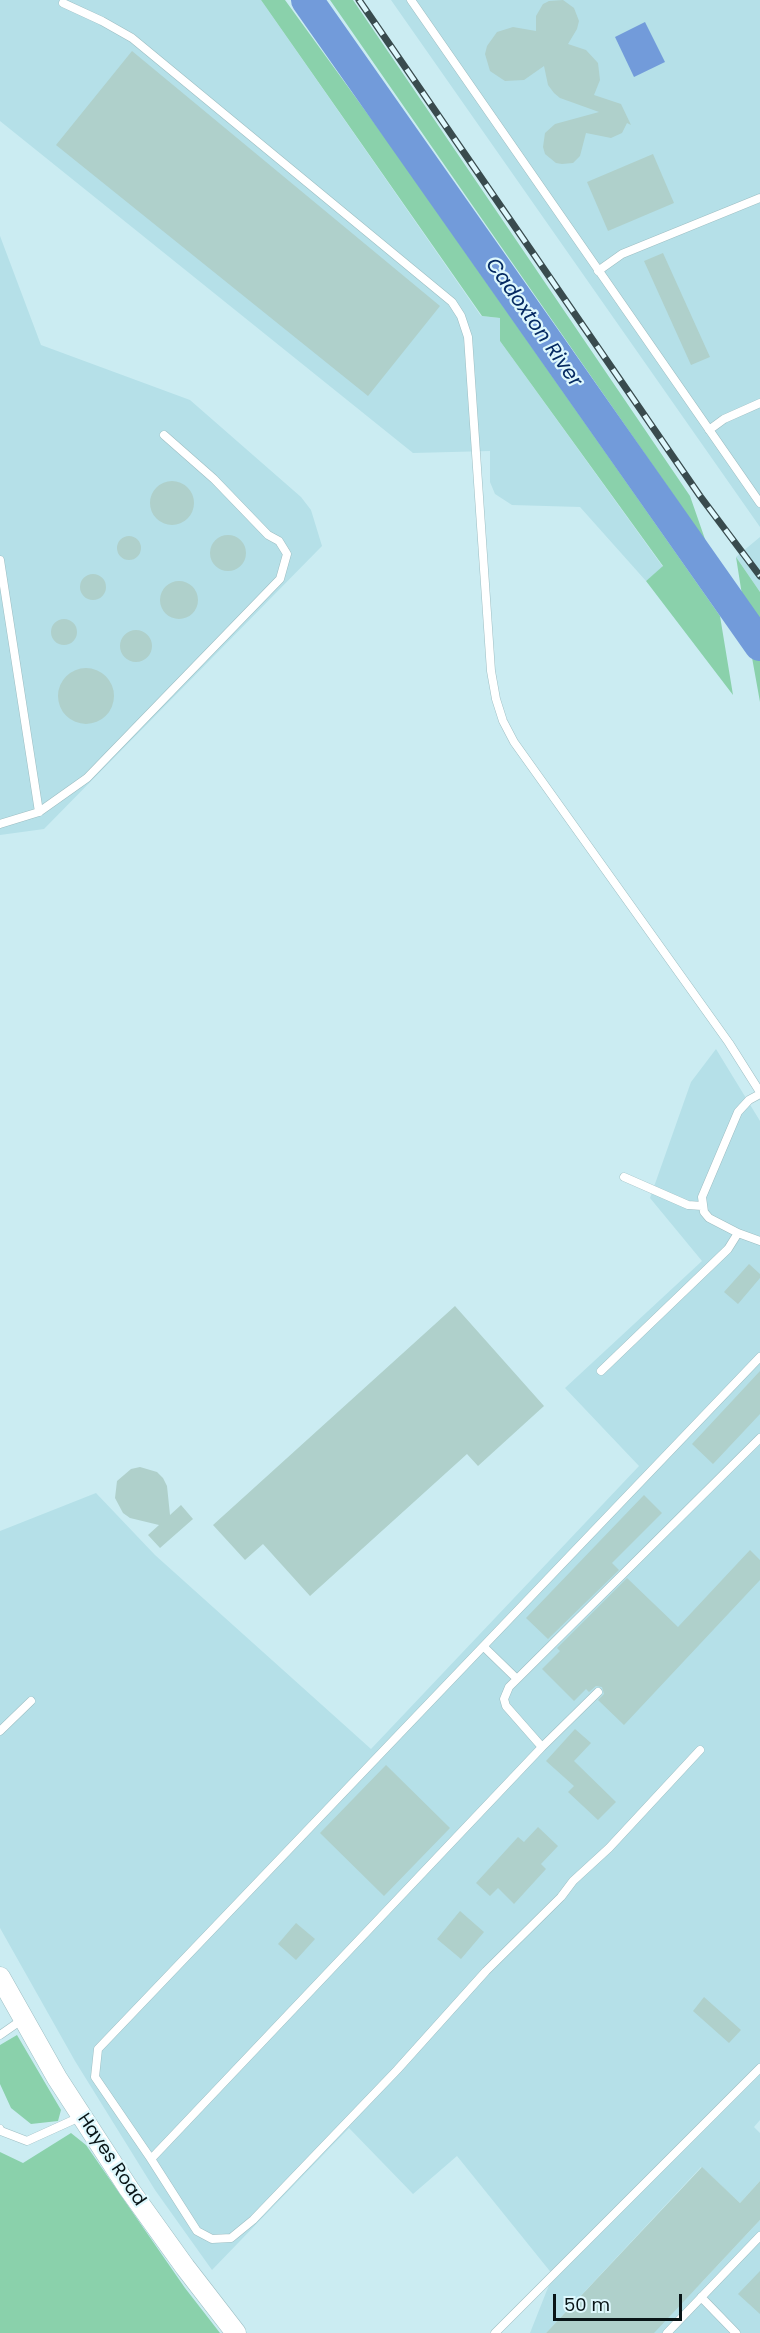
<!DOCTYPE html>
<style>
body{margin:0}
#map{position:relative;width:760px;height:2333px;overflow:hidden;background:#cbecf2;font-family:Poppins,sans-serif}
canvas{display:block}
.scale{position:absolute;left:553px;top:2294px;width:129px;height:27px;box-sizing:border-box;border:3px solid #091517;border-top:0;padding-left:8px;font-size:18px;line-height:21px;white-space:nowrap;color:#091517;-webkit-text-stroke:4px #def8fd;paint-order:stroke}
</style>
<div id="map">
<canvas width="760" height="2333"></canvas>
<div class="scale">50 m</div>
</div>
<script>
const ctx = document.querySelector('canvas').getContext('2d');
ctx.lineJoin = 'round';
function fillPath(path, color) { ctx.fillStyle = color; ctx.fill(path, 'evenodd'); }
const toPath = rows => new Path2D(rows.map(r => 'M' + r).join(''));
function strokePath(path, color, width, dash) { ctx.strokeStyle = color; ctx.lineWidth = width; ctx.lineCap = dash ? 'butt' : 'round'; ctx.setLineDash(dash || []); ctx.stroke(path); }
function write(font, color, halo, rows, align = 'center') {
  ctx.font = font + ' Poppins,sans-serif'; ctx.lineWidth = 4.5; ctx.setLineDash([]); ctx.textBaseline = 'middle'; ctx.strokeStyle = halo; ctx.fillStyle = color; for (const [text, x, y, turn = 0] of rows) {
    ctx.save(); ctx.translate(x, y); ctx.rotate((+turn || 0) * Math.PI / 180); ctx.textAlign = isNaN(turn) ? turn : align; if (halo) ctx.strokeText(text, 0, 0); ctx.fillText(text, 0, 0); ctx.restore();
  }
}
fillPath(toPath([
 [0,0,261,0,481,316,500,318,500,341,663,567,646,581,580,507,512,505,495,494,490,482,490,451,413,453,0,121],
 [391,0,760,0,760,527,580,270],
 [0,236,41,345,190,400,301,497,311,510,322,546,44,829,0,835],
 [760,537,760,592,736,557],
 [716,1049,760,1121,760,2120,754,2127,760,2133,760,2181,740,2203,701,2167,546,2333,530,2333,553,2275,457,2156,413,2194,349,2128,212,2270,155,2190,75,2061,0,1928,0,1531,96,1493,155,1555,371,1749,639,1466,565,1388,702,1261,650,1198,691,1082],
 [760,2220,760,2333,649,2333,702,2282]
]), '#b5e0e8');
fillPath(toPath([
 [261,0,285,0,388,142,720,616,733,695,646,581,663,566,500,341,500,318,482,316],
 [330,0,353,0,690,496,706,542],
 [736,557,760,592,760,702,751,652],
 [17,2035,61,2110,58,2121,31,2124,11,2108,0,2084,0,2045],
 [71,2133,86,2145,185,2288,220,2333,0,2333,0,2152,23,2163]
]), '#8ad1ab');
fillPath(toPath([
 [645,22,665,62,634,77,615,37]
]), '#729bda');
strokePath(toPath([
 [307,0,760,645]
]), '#729bda', 32);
fillPath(toPath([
 [563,0,574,8,579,21,577,29,568,44,586,50,598,63,600,80,594,95,621,104,631,125,627,123,622,133,611,138,586,133,580,156,573,163,562,164,556,163,545,154,543,147,545,133,555,124,599,112,560,98,554,93,548,85,544,66,524,80,505,81,490,71,485,54,487,46,497,32,513,27,536,31,536,16,543,4,549,1],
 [132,51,440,306,368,396,56,145],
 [653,154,674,203,608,231,587,182],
 [663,253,710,357,691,365,644,261],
 '150 503a22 22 0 1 1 44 0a22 22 0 1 1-44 0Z',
 '210 553a18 18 0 1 1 36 0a18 18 0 1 1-36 0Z',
 '117 548a12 12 0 1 1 24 0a12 12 0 1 1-24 0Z',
 '80 587a13 13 0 1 1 26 0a13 13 0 1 1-26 0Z',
 '160 600a19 19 0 1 1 38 0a19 19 0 1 1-38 0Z',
 '51 632a13 13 0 1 1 26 0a13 13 0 1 1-26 0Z',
 '120 646a16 16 0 1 1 32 0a16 16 0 1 1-32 0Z',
 '58 696a28 28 0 1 1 56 0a28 28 0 1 1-56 0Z',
 [749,1264,760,1274,760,1278,738,1304,724,1292],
 [455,1306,544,1406,478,1466,467,1454,310,1596,263,1544,245,1560,213,1525],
 [760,1371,760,1414,713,1464,692,1444],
 [140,1467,157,1472,163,1478,167,1486,170,1515,181,1505,193,1519,160,1548,148,1535,159,1525,130,1518,123,1513,115,1498,117,1481,131,1469],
 [644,1495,662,1513,612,1563,619,1570,548,1639,526,1618],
 [750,1550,760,1560,760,1580,624,1725,598,1700,604,1694,602,1687,596,1686,589,1692,586,1689,574,1701,542,1669,560,1651,557,1648,627,1578,678,1627],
 [575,1729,591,1743,574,1761,616,1802,598,1820,568,1792,574,1786,546,1761],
 [386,1765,450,1828,384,1896,320,1833],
 [538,1827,558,1846,541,1864,546,1869,514,1904,498,1888,490,1896,476,1883,518,1837,524,1842],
 [460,1911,484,1932,461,1959,437,1939],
 [296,1923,315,1939,296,1960,278,1944],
 [704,1997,741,2030,729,2043,693,2011],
 [702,2167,740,2203,760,2181,760,2220,702,2282,654,2333,546,2333],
 [760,2271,760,2314,738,2294]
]), '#afd0cb');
const service = toPath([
 [411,0,760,503],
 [63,3,102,21,132,38,452,302,461,316,468,337,491,671,496,699,503,721,514,742,729,1043,760,1092],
 [598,271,622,254,760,198],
 [709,430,724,419,760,403],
 [0,560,39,812],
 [0,824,39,812,87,778,280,579,287,554,279,541,268,535,214,479,164,435],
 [760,1094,749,1100,738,1112,702,1197,704,1212,709,1218,738,1233,760,1241],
 [624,1177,688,1205,702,1206],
 [601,1371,728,1249,738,1233],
 [484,1647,517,1679],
 [0,1731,31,1701],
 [542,1747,506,1706,504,1699,509,1687,760,1438],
 [700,1750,609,1848,573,1881,561,1897,486,1971,397,2070,253,2220,231,2238,212,2239,197,2231,151,2159,95,2077,98,2049,760,1357],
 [0,2035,23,2019],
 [0,2129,1,2131,27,2141,80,2117],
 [151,2159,542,1747,598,1692],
 [701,2297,736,2333],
 [495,2333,760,2068],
 [667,2333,760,2236]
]);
const tertiary = toPath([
 [0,1977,57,2078,129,2189,185,2267,236,2333]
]);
strokePath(service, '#9dbec3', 9);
strokePath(tertiary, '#9dbec3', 21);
strokePath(service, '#fff', 8);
strokePath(tertiary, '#fff', 20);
const rail = toPath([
 [359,0,700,496,760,576]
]);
strokePath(rail, '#394b4e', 7);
strokePath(rail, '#def8fd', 4.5, [14]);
write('18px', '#091517', '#def8fd', [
 ["Hayes Road",111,2160,56]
]);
write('italic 20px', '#052a62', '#def8fd', [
 ["Cadoxton River",533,323,55]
]);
</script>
